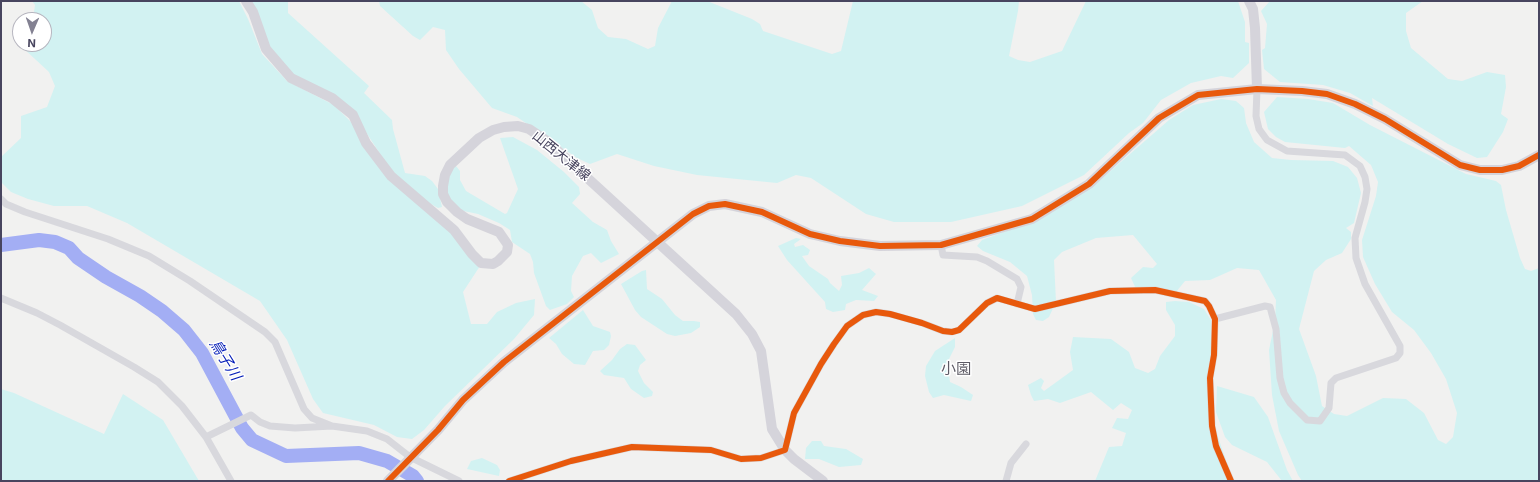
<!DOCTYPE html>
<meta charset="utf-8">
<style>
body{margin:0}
#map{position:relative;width:1540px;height:482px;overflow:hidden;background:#f1f1f0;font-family:Inter,sans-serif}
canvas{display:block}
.frame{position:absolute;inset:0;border:2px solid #48455f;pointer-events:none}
.north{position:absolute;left:12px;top:12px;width:40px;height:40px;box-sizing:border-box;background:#fff;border:1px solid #b6b5bf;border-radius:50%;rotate:182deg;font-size:11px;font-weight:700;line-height:16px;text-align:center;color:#48455f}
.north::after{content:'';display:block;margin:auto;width:14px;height:18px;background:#838192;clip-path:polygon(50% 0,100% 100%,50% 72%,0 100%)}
</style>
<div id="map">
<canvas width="1540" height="482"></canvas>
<div class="frame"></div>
<div class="north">N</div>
</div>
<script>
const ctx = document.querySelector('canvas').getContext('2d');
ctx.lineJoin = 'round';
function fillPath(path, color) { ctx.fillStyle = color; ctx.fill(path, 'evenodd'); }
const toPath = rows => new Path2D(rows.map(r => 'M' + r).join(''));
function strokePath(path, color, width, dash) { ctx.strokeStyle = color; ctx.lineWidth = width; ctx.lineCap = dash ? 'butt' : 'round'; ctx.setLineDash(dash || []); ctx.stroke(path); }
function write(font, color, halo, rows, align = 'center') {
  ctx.font = font + ' Inter,"Noto Sans JP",sans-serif'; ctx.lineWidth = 3; ctx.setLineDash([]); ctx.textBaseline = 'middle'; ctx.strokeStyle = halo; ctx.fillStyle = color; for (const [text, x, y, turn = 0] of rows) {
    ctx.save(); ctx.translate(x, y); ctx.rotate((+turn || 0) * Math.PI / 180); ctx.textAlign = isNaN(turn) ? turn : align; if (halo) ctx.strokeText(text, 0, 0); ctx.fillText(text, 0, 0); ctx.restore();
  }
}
fillPath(toPath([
 [32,1,239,1,248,19,262,54,287,81,334,105,351,122,369,153,465,241,480,266,463,292,471,324,487,324,497,312,516,303,535,299,534,315,514,339,445,406,424,430,412,439,397,437,374,425,323,413,313,399,287,340,260,301,127,223,87,206,54,206,28,199,11,192,1,182,1,157,21,138,21,116,47,107,55,86,49,72,22,47,21,44,44,44,44,20,29,20,34,12,35,5],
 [249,1,288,1,288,13,369,86,364,93,392,120,393,129,405,173,425,176,432,181,438,189,442,207,438,208,415,195,392,172,354,114,292,76,269,47],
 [379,1,581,1,592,10,598,28,608,37,626,39,648,49,655,46,658,28,672,1,707,1,752,19,760,24,763,31,832,54,841,51,853,1,1019,1,1018,11,1009,56,1018,60,1030,62,1062,51,1086,1,1238,1,1245,22,1245,42,1249,43,1249,63,1233,78,1221,76,1191,83,1161,100,1143,123,1129,133,1084,175,1022,206,951,222,894,222,866,214,811,178,796,175,777,183,697,175,654,166,617,154,590,164,577,158,517,117,492,108,459,69,446,50,445,30,433,27,420,40,413,36,380,6],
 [1270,1,1423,1,1406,13,1406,31,1411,48,1448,79,1462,81,1487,72,1505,75,1506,87,1501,114,1508,119,1503,132,1487,157,1477,158,1448,144,1372,98,1373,106,1350,93,1323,85,1280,82,1264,69,1262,50,1265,48,1267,24,1261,11],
 [1277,97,1308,99,1333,103,1370,125,1466,174,1496,181,1501,185,1506,210,1520,258,1525,269,1531,271,1539,268,1539,481,1302,481,1298,475,1279,431,1272,395,1269,350,1275,321,1276,300,1259,270,1237,268,1210,280,1185,281,1176,292,1161,292,1137,291,1131,278,1143,267,1153,268,1157,264,1133,235,1096,238,1062,252,1054,260,1056,302,1049,317,1043,321,1036,320,1033,314,1032,295,1027,276,1010,262,983,251,977,246,982,240,1012,229,1091,188,1169,120,1193,105,1221,99,1236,101,1244,108,1246,123,1254,142,1272,158,1291,160,1333,161,1348,167,1357,178,1361,193,1354,223,1346,228,1351,232,1351,239,1342,253,1326,260,1314,271,1299,329,1316,376,1322,406,1334,414,1347,416,1383,398,1406,399,1424,413,1438,440,1446,444,1453,437,1457,413,1446,379,1431,353,1414,330,1392,312,1375,284,1363,257,1362,240,1376,196,1378,182,1371,165,1349,146,1345,148,1285,142,1276,137,1268,129,1264,112],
 [513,137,537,150,564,172,579,187,580,194,572,203,593,222,607,230,611,241,619,254,601,263,591,253,583,256,572,276,571,291,574,297,567,304,550,310,546,306,534,273,533,262,530,254,512,242,510,230,499,223,478,214,459,210,450,201,445,188,451,170,456,166,460,171,460,180,466,191,505,214,507,213,518,189,500,138],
 [796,238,801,239,794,244,795,247,803,245,810,250,808,255,802,256,809,266,828,279,830,283,839,291,842,285,841,276,859,273,869,268,876,274,862,290,878,296,874,301,856,300,846,304,845,310,833,312,826,309,825,302,787,260,778,246],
 [646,270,647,289,662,299,675,315,683,321,694,321,700,322,700,327,691,333,675,336,667,334,641,317,635,310,621,284,642,271],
 [1175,301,1189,302,1204,309,1211,320,1211,355,1207,376,1208,391,1216,431,1233,481,1095,481,1109,447,1122,446,1126,433,1112,428,1117,418,1128,419,1132,410,1121,403,1113,410,1091,392,1060,403,1048,399,1034,401,1031,395,1028,385,1041,378,1044,381,1041,388,1044,391,1073,370,1070,352,1073,337,1111,339,1129,352,1135,368,1148,373,1155,369,1160,356,1175,336,1175,325,1166,310,1166,302],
 [583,310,593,326,610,332,611,336,609,345,604,350,593,351,585,365,574,364,562,354,556,344,549,338],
 [955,338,955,347,947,363,950,382,961,387,973,395,971,401,944,395,933,398,929,392,925,376,926,366,935,351],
 [627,344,635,345,646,360,640,365,638,371,644,383,653,392,652,396,644,398,631,389,624,378,604,375,600,371,612,360,620,349],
 [1217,386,1254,397,1268,417,1287,470,1293,481,1282,481,1267,462,1232,445,1225,437,1216,412],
 [1,389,14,393,104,434,123,394,163,420,199,481,1,481],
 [812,441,821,441,824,446,846,449,863,459,861,465,839,467,819,459,805,459,806,448],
 [482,458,497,465,500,470,499,476,467,469,471,461]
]), '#d2f2f2');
strokePath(toPath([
 [1,245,39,240,55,242,69,248,78,258,106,277,140,296,162,311,184,330,202,353,242,428,252,440,286,456,359,453,387,461,413,476,417,481]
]), '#a3aef4', 14);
strokePath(toPath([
 [1,199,6,204,25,212,108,239,149,256,190,281,265,332,275,342,304,409,312,418,332,426],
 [941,245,943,255,977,257,987,261,1017,279,1021,287,1017,304],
 [1,298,37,313,60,325,134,367,158,382,182,406,206,437,231,481],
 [1215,319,1265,306,1270,307,1276,329,1280,378,1284,393,1290,403,1307,420,1320,421,1329,408,1331,383,1336,378,1396,358,1400,353,1400,346,1365,284,1356,258,1355,238,1365,202,1367,189,1365,177,1360,166,1345,155,1287,151,1267,140,1259,129,1256,116,1257,89],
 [206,437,251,415,260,422,270,426,295,428,332,426,367,431,387,439,410,457,459,481],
 [509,481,571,461,632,447,711,450,741,459,761,458,785,450,794,413,821,364,834,344,847,326,863,315,876,312,890,314,922,323,943,331,952,332,959,330,987,303,997,298,1035,309,1110,291,1155,290,1205,301,1209,306,1215,319,1214,355,1210,378,1212,426,1216,446,1231,481],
 [1006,481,1011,463,1026,444]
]), '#d8d8dd', 7);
strokePath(toPath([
 [246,1,253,12,266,49,291,78,332,98,353,115,366,143,391,176,454,230,472,254,481,263,493,264,498,261,507,252,508,245,499,232,467,219,457,212,447,202,443,194,443,186,445,175,450,165,479,138,493,130,504,127,518,126,529,129,547,141,736,314,752,334,761,351,772,429,785,450,794,459,823,481],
 [1249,1,1253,9,1255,28,1257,89],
 [388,481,438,430,463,400,504,362,693,214,709,206,725,204,762,212,810,234,840,241,880,246,941,245,1032,219,1089,184,1159,118,1198,95,1257,89,1302,91,1327,94,1355,104,1385,119,1460,165,1480,170,1502,170,1519,166,1539,155]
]), '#d5d4db', 10);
strokePath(toPath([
 [388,481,438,430,463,400,504,362,693,214,709,206,725,204,762,212,810,234,840,241,880,246,941,245,1032,219,1089,184,1159,118,1198,95,1257,89,1302,91,1327,94,1355,104,1385,119,1460,165,1480,170,1502,170,1519,166,1539,155],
 [509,481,571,461,632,447,711,450,741,459,761,458,785,450,794,413,821,364,834,344,847,326,863,315,876,312,890,314,922,323,943,331,952,332,959,330,987,303,997,298,1035,309,1110,291,1155,290,1205,301,1209,306,1215,319,1214,355,1210,378,1212,426,1216,446,1231,481]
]), '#e8590c', 6);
write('14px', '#48455f', '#fff', [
 ["山西大津線",561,156,39]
]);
write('italic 15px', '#001ab7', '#fff', [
 ["鳥子川",225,360,58]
]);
write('15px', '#5d5b65', '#fff', [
 ["小園",956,369]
]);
</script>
